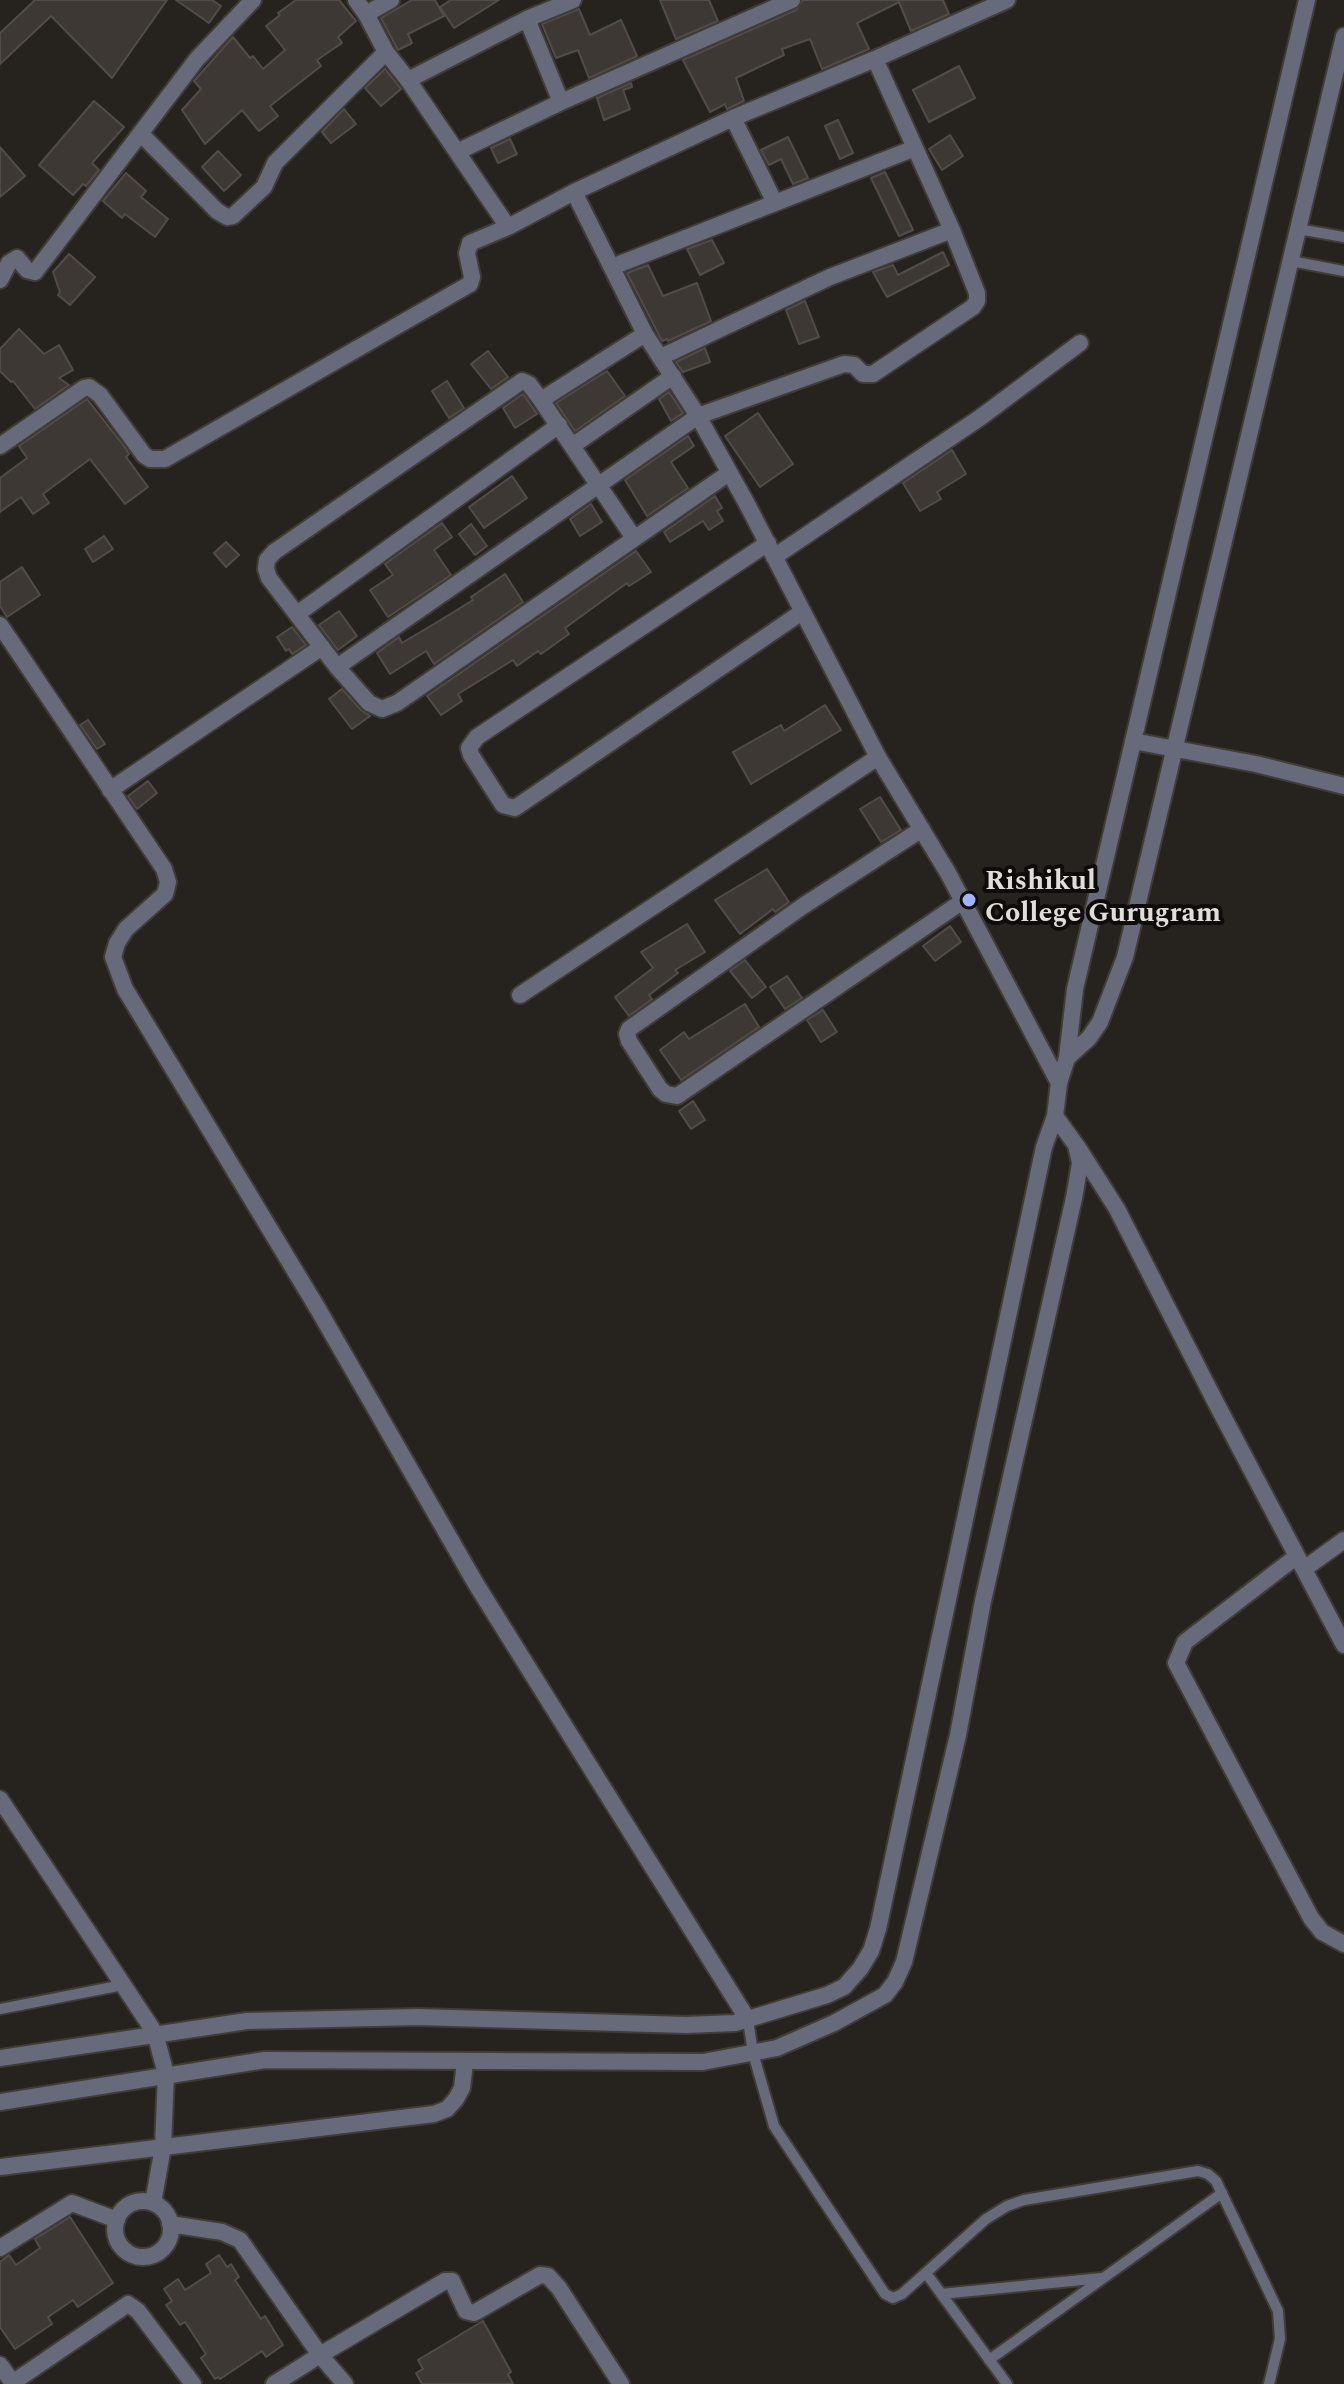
<!DOCTYPE html>
<style>
body{margin:0}
canvas{display:block;background:#26221e}
</style>
<canvas width="1344" height="2384"></canvas>
<script>
const ctx = document.querySelector('canvas').getContext('2d');
ctx.lineJoin = 'round';
function fillPath(path, color) { ctx.fillStyle = color; ctx.fill(path, 'evenodd'); }
const toPath = rows => new Path2D(rows.map(r => 'M' + r).join(''));
function strokePath(path, color, width, dash) { ctx.strokeStyle = color; ctx.lineWidth = width; ctx.lineCap = dash ? 'butt' : 'round'; ctx.setLineDash(dash || []); ctx.stroke(path); }
function write(font, color, halo, rows, align = 'center') {
  ctx.font = font + ' Spectral,serif'; ctx.lineWidth = 8; ctx.setLineDash([]); ctx.textBaseline = 'middle'; ctx.strokeStyle = halo; ctx.fillStyle = color; for (const [text, x, y, turn = 0] of rows) {
    ctx.save(); ctx.translate(x, y); ctx.rotate((+turn || 0) * Math.PI / 180); ctx.textAlign = isNaN(turn) ? turn : align; if (halo) ctx.strokeText(text, 0, 0); ctx.fillText(text, 0, 0); ctx.restore();
  }
}
const building = toPath([
 [35,0,167,0,112,78,51,16,0,64,0,33,35,0],
 [176,0,212,0,221,6,209,23,176,0],
 [296,0,339,0,356,21,338,37,342,43,317,60,321,66,270,106,278,116,259,131,242,110,205,144,182,110,201,89,194,81,233,37,250,58,253,56,263,69,285,50,266,26,280,15,278,13,296,0],
 [412,0,435,0,444,16,408,34,412,43,398,50,381,18,412,0],
 [451,0,499,0,454,28,440,7,451,0],
 [660,0,709,0,718,21,676,39,660,0],
 [803,0,943,0,949,14,911,31,899,2,857,23,869,49,822,69,810,39,782,49,784,55,736,78,744,101,727,109,725,104,710,112,683,60,796,10,803,0],
 [579,9,590,35,621,20,637,56,589,78,578,50,556,58,542,24,579,9],
 [959,66,975,98,929,122,913,90,959,66],
 [385,69,401,89,381,106,365,88,385,69],
 [631,83,632,87,623,90,630,109,604,120,597,98,631,83],
 [94,101,124,127,92,163,99,170,86,186,83,184,73,195,39,165,94,101],
 [344,109,356,124,331,143,322,132,344,109],
 [838,120,853,153,840,159,825,126,838,120],
 [950,135,963,156,942,170,929,149,950,135],
 [788,137,808,178,793,184,781,159,769,165,761,150,788,137],
 [510,139,517,154,498,163,491,148,510,139],
 [0,147,25,176,0,197,0,147],
 [218,151,241,175,224,191,202,167,218,151],
 [885,172,913,230,899,236,871,178,885,172],
 [126,173,146,191,141,197,168,219,155,237,125,214,122,218,103,201,126,173],
 [712,240,724,263,700,275,687,249,712,240],
 [943,252,949,265,887,297,873,272,893,265,898,275,943,252],
 [69,254,95,277,70,305,58,295,60,292,53,272,69,254],
 [648,265,663,296,697,283,711,321,668,341,667,339,662,341,627,273,648,265],
 [805,301,819,337,799,344,786,310,805,301],
 [19,329,44,354,59,345,73,370,59,378,69,385,35,409,13,381,11,382,0,371,0,349,19,329],
 [705,348,710,362,683,372,676,362,705,348],
 [488,351,508,377,491,389,471,364,488,351],
 [607,371,625,396,575,431,556,403,607,371],
 [447,381,464,408,449,418,432,391,447,381],
 [669,392,683,413,671,421,659,399,669,392],
 [523,394,537,414,515,428,503,408,523,394],
 [87,399,124,446,129,454,126,457,148,487,125,504,90,459,43,494,49,503,33,514,21,497,0,512,0,478,27,458,19,446,87,399],
 [758,413,793,464,760,487,725,436,758,413],
 [688,436,694,446,671,462,688,488,647,516,625,480,688,436],
 [952,450,966,474,937,492,941,499,920,511,903,483,952,450],
 [512,476,527,498,484,528,469,507,512,476],
 [715,496,722,508,717,511,723,521,709,530,703,521,670,542,664,532,715,496],
 [591,504,602,522,580,536,570,519,591,504],
 [442,523,452,537,434,550,451,575,388,617,370,590,393,575,385,564,442,523],
 [471,524,487,546,475,555,459,534,471,524],
 [104,536,113,549,93,562,85,549,104,536],
 [226,542,239,555,226,567,214,553,226,542],
 [636,551,651,572,629,586,627,583,565,628,569,634,541,654,538,651,517,666,513,660,458,694,462,701,441,715,427,696,636,551],
 [22,567,40,595,7,617,0,606,0,582,22,567],
 [505,574,523,602,434,664,426,651,390,674,377,653,399,637,402,643,439,621,473,600,471,597,505,574],
 [339,611,357,636,338,650,319,625,339,611],
 [292,627,306,645,292,654,289,649,286,651,277,637,292,627],
 [342,689,361,710,370,716,352,729,329,699,342,689],
 [825,705,841,730,751,784,733,752,781,725,784,731,825,705],
 [88,720,105,744,97,749,80,725,88,720],
 [148,781,157,793,137,809,128,796,148,781],
 [880,797,901,830,881,842,860,809,880,797],
 [767,869,789,902,775,912,773,909,740,934,715,900,767,869],
 [687,924,705,952,675,970,678,973,649,995,652,999,629,1016,615,997,653,968,641,952,687,924],
 [950,926,961,942,935,961,923,946,950,926],
 [745,960,766,987,752,998,730,971,745,960],
 [787,976,802,998,785,1009,770,987,787,976],
 [745,1004,759,1027,681,1080,660,1050,684,1032,689,1039,745,1004],
 [823,1010,837,1032,821,1042,807,1020,823,1010],
 [693,1101,705,1120,691,1129,679,1111,693,1101],
 [70,2217,113,2283,78,2307,73,2300,48,2317,52,2324,15,2349,0,2327,0,2262,9,2255,16,2265,40,2248,35,2239,70,2217],
 [219,2255,227,2267,231,2264,239,2277,235,2280,261,2319,265,2316,283,2345,266,2357,262,2351,220,2379,218,2377,215,2379,201,2358,206,2354,185,2322,180,2325,166,2305,172,2301,164,2289,178,2279,185,2290,211,2273,206,2264,219,2255],
 [483,2321,511,2372,508,2374,513,2384,422,2384,416,2373,423,2369,418,2360,483,2321]
]);
fillPath(building, '#3d3834');
strokePath(building, '#514c48', 2);
const service = toPath([
 [1298,229,1344,237],
 [1291,261,1344,271],
 [0,2009,123,1985],
 [748,2020,753,2053,774,2126,885,2294,893,2298,902,2294,986,2219,1007,2206,1024,2200,1198,2171,1208,2174,1216,2181,1278,2311,1280,2339,1269,2384],
 [926,2273,1007,2384],
 [941,2294,1102,2278],
 [989,2360,1222,2193]
]);
const minor = toPath([
 [356,0,366,14,386,52,408,80,508,227,574,192,733,118,875,59,1007,0],
 [366,14,391,0],
 [527,19,561,102],
 [408,80,527,19,573,0],
 [733,118,775,203],
 [142,135,217,211,227,217,233,216,264,187,275,163,386,52],
 [457,152,561,102,792,0],
 [574,192,645,334,698,416,747,504,878,757,948,873,1059,1083],
 [612,267,915,148],
 [0,280,9,263,17,258,27,270,35,272,197,59,253,0],
 [661,357,830,277,952,230],
 [541,400,645,334],
 [0,446,84,388,89,387,100,395,144,455,150,459,165,459,463,288,470,284,472,277,467,253,470,243,508,227],
 [572,446,673,376],
 [634,538,541,400,529,384,522,381,274,552,267,560,266,569,269,578,337,667,369,703,382,709,397,703,729,473],
 [768,543,477,737,469,748,471,755,503,805,515,808,802,612],
 [774,557,981,417,1080,343],
 [297,614,559,425],
 [0,625,164,869,168,882,165,894,126,929,117,943,113,957,125,989,318,1309,476,1584,748,2020],
 [337,667,698,416,844,364,854,365,863,374,873,374,973,307,977,301,977,293,952,230,875,59],
 [110,790,322,647],
 [922,829,803,906,636,1024,629,1029,627,1034,629,1041,660,1089,666,1094,677,1096,963,901],
 [520,995,878,757],
 [1077,1146,1117,1209,1216,1403,1344,1645],
 [1297,1556,1185,1642,1176,1663,1311,1918,1322,1932,1344,1944],
 [1304,1569,1344,1540],
 [0,1799,155,2033,166,2074,163,2147,153,2203],
 [0,2167,434,2114,447,2109,456,2099,462,2088,465,2062],
 '115 2229a28 28 0 1 1 56 0a28 28 0 1 1-56 0Z',
 [170,2224,222,2232,240,2240,320,2355,445,2281,452,2281,466,2311,474,2313,540,2275,548,2276,559,2288,621,2384],
 [0,2248,72,2203,117,2220],
 [0,2365,10,2379,15,2381,128,2304,138,2311,193,2384],
 [274,2384,320,2355,345,2384]
]);
const tertiary = toPath([
 [1133,741,1256,764,1344,786],
 [1067,1058,1089,1038,1100,1022,1125,957,1344,36],
 [0,2058,247,2021,418,2017,686,2025,735,2023,827,1995,844,1987,860,1969,871,1951,878,1929,1044,1147,1055,1116,1059,1083,1067,1058,1075,989,1307,0],
 [0,2102,265,2060,703,2062,777,2048,834,2023,885,1995,895,1982,904,1962,958,1735,983,1601,1074,1198,1080,1163,1076,1145,1055,1116]
]);
strokePath(service, '#403c38', 14);
strokePath(minor, '#403c38', 20);
strokePath(tertiary, '#403c38', 20);
strokePath(service, '#676a7a', 10);
strokePath(minor, '#676a7a', 16);
strokePath(tertiary, '#676a7a', 16);
for (const [x, y, r, color] of [
 [969,900,8,"#a2b2fd"]
]) { const dot = new Path2D(); dot.arc(x, y, r, 0, 2 * Math.PI); ctx.fillStyle = color; ctx.fill(dot); strokePath(dot, '#0d0c0a', 3); }
write('bold 28px', '#e0dddb', '#0d0c0a', [
 ["Rishikul",985,884],
 ["College Gurugram",985,916]
], 'left');
</script>
